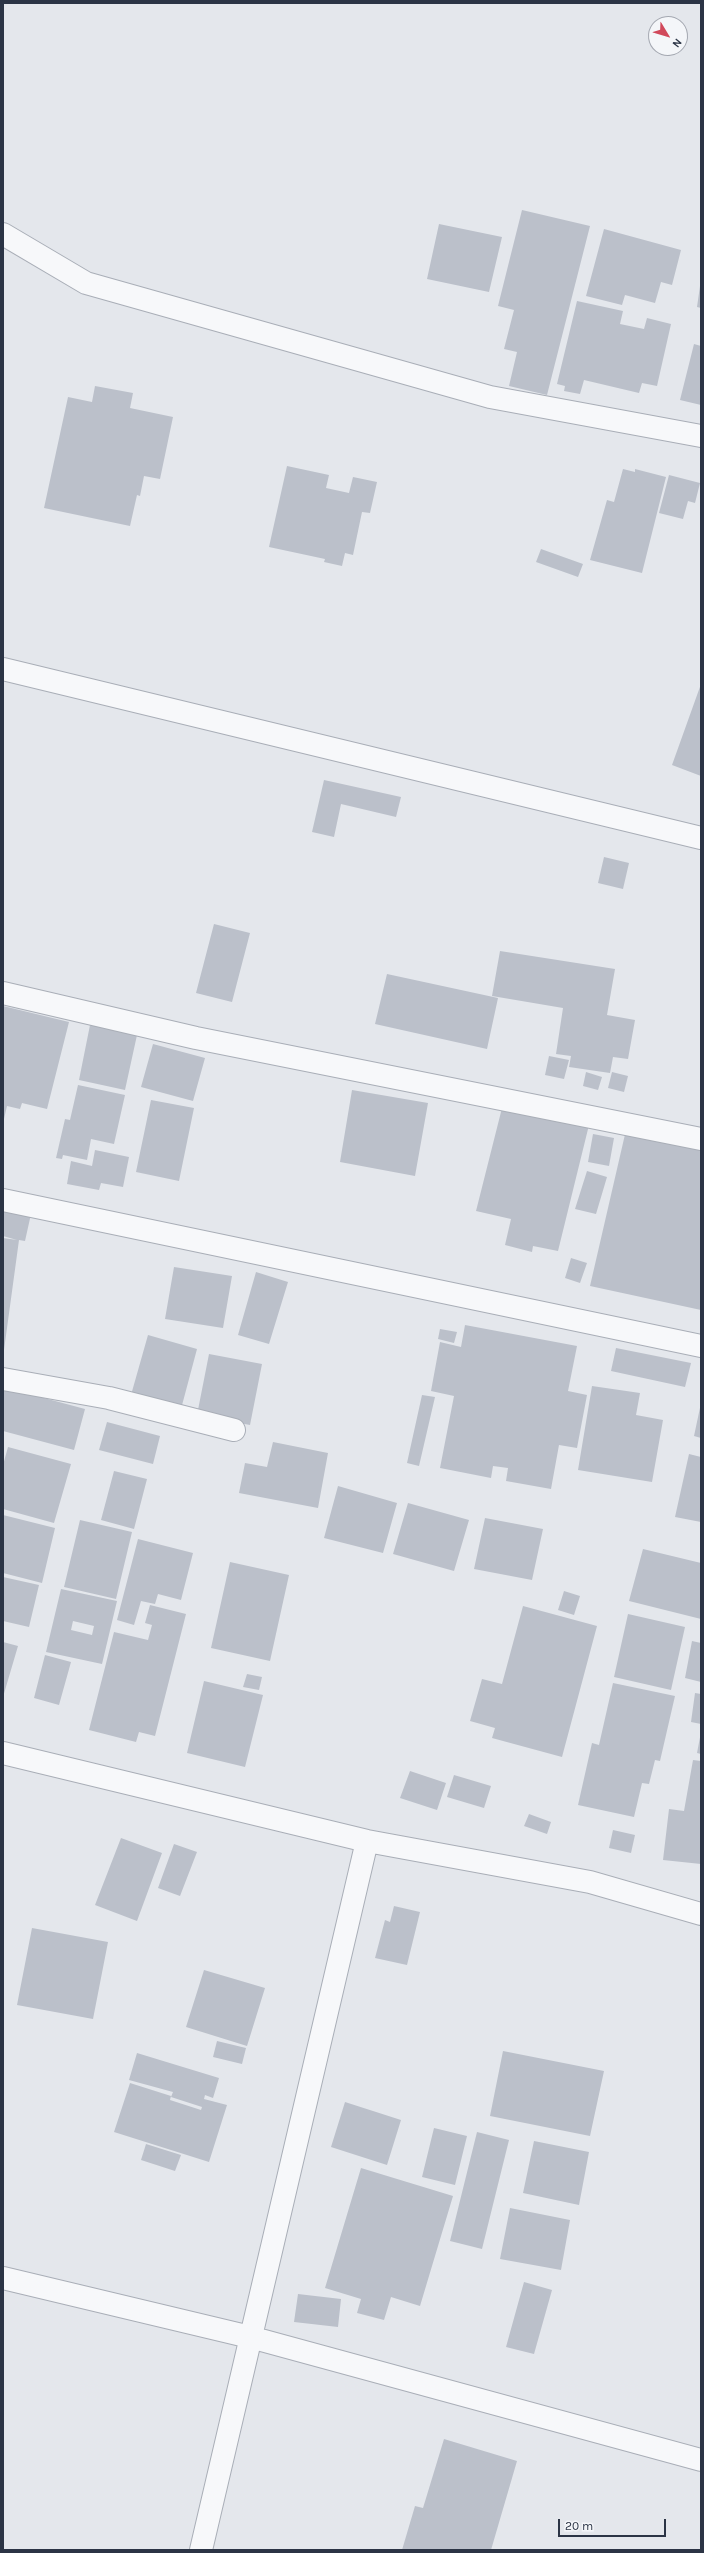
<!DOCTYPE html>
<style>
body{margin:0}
#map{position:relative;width:704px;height:2553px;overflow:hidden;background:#e4e7ec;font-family:Karla,sans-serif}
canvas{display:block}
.frame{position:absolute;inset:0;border:4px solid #2b3445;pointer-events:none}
.north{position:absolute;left:648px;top:16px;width:40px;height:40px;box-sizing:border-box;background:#f4f6f9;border:1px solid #a4a8b1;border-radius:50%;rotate:128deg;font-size:11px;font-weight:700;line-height:16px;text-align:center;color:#2b3445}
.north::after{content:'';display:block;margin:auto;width:14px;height:18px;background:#d1495b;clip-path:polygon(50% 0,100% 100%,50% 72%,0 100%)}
.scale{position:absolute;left:558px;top:2519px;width:108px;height:18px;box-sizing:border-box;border:2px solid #2b3445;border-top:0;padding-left:5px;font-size:12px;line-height:14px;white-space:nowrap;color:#2b3445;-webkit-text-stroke:3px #f4f6f9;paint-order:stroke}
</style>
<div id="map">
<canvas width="704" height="2553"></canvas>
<div class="frame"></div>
<div class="north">N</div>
<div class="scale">20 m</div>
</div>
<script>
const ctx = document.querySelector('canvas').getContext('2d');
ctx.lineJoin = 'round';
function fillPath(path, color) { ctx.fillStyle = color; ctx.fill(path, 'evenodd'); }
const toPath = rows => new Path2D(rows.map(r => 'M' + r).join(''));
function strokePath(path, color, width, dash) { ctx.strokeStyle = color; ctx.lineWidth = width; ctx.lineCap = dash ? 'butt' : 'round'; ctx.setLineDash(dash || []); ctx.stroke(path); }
fillPath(toPath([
 [522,210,590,226,547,395,509,386,517,352,504,349,514,310,498,306],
 [439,224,502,237,489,292,427,279],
 [604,229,681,250,672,285,661,282,655,303,625,295,622,305,586,296],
 [700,286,701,286,701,308,697,307],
 [577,301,623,311,620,324,644,329,647,318,671,324,657,386,642,383,639,393,584,380,580,394,564,391,565,386,557,384],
 [694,344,701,346,701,405,680,400],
 [95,386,133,393,130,408,173,417,160,479,144,476,140,496,137,495,130,526,44,508,68,397,92,402],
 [287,466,329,475,326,488,349,493,353,477,377,482,370,513,362,512,353,555,345,553,342,566,324,562,325,559,269,547],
 [623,469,635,472,635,469,666,477,642,573,590,560,607,500,614,502],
 [669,475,700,483,695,503,688,501,683,519,659,513],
 [541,549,583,564,578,577,536,562],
 [701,684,701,776,672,765],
 [324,780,401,797,396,817,341,804,334,837,312,832],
 [604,857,629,863,623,889,598,883],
 [214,924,250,933,232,1002,196,993],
 [500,951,615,969,607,1015,635,1020,628,1059,613,1057,610,1073,569,1067,571,1056,556,1054,563,1008,492,996],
 [387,974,498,998,487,1049,375,1024],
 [3,1006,69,1022,47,1109,22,1103,20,1109,7,1106,4,1119],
 [90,1025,137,1035,125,1090,79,1080],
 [153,1044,205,1058,193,1101,141,1087],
 [549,1056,569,1060,564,1079,545,1075],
 [586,1072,602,1077,598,1090,583,1086],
 [612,1072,628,1076,624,1092,608,1088],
 [78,1085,125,1095,114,1144,91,1139,87,1160,63,1155,62,1159,56,1158,65,1119,70,1120],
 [352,1090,428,1103,415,1176,340,1162],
 [151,1100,194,1108,179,1181,136,1172],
 [503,1104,589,1125,558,1251,533,1246,532,1252,505,1245,511,1219,476,1211],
 [626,1130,701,1147,701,1310,590,1286],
 [593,1134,614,1138,609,1166,588,1162],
 [95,1150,129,1157,123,1187,101,1183,99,1190,67,1184,71,1161,92,1166],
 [587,1171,607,1177,596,1214,575,1209],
 [3,1208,31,1214,25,1241,19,1240,4,1350,3,1238,17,1240,3,1236],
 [571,1258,587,1263,580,1283,565,1278],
 [174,1267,232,1276,223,1328,165,1319],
 [256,1272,288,1282,269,1344,238,1335],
 [465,1325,577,1346,568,1391,587,1395,577,1448,559,1445,551,1489,506,1481,508,1468,493,1466,491,1478,440,1468,454,1396,431,1391,440,1342,461,1347],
 [440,1329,457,1332,454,1343,438,1339],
 [148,1335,197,1349,181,1409,131,1395],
 [616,1348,691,1363,685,1387,611,1371],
 [209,1354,262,1364,250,1425,197,1415],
 [592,1386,640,1393,636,1415,663,1420,652,1482,578,1470],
 [3,1387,85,1409,74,1450,3,1431],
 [422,1395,435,1397,419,1466,407,1463],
 [701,1403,701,1438,694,1436],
 [107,1422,160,1436,153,1464,99,1450],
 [273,1442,328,1453,318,1508,239,1493,245,1463,267,1467],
 [8,1447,71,1464,54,1523,3,1509,3,1465],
 [689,1454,701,1457,701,1522,675,1517],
 [114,1471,147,1479,134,1529,101,1520],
 [338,1486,397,1503,383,1553,324,1538],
 [408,1503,469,1520,454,1571,393,1554],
 [3,1515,55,1528,42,1583,3,1573],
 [485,1518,543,1529,532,1580,474,1569],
 [80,1520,132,1532,116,1599,64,1587],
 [138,1539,193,1553,181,1600,158,1594,155,1604,141,1601,134,1625,117,1620],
 [643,1549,701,1563,701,1619,629,1601],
 [230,1562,289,1575,270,1661,211,1648],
 [3,1577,39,1585,29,1627,3,1621],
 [61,1589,117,1601,102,1664,46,1652],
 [73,1621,94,1626,92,1635,71,1630],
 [564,1591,580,1596,574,1615,558,1610],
 [150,1605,186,1614,155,1736,139,1732,136,1742,89,1730,114,1632,148,1640,152,1625,145,1623],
 [523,1606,597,1626,562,1757,492,1738,495,1728,470,1721,482,1679,502,1684],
 [628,1614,685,1627,671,1690,614,1677],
 [692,1641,701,1643,701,1682,685,1678],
 [3,1642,18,1646,3,1697],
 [45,1655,71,1662,59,1705,34,1698],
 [247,1674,262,1677,259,1690,243,1687],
 [204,1681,263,1695,245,1767,187,1753],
 [613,1683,675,1696,660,1761,655,1760,649,1784,642,1783,634,1817,578,1805,592,1743,599,1745],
 [695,1693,701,1694,701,1724,691,1722],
 [701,1732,701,1754,697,1753],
 [693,1760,701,1761,701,1864,663,1860,669,1809,684,1811],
 [410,1771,446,1783,437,1810,400,1798],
 [454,1775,491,1786,484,1808,447,1797],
 [529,1814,551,1822,547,1834,524,1826],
 [613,1830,635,1835,631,1853,609,1848],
 [121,1838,162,1853,137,1921,95,1905],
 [174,1844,197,1852,180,1896,158,1888],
 [394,1906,420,1912,407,1965,375,1958,385,1920,390,1922],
 [32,1928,108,1942,93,2019,17,2005],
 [204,1970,265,1988,247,2046,186,2027],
 [217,2041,246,2048,242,2064,213,2057],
 [503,2051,604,2071,590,2136,490,2116],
 [137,2053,219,2078,213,2098,205,2095,204,2099,227,2105,209,2162,114,2132,130,2083,171,2096,170,2100,201,2110,202,2107,171,2097,173,2092,129,2080],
 [345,2102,401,2120,387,2165,331,2147],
 [434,2128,467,2136,455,2185,422,2177],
 [477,2132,509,2140,482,2249,450,2241],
 [534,2141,589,2152,579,2205,523,2193],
 [146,2144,181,2155,175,2171,141,2160],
 [361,2168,453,2196,420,2306,391,2297,384,2320,357,2313,361,2299,325,2288],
 [510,2208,570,2220,561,2270,500,2259],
 [524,2282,552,2290,534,2354,506,2347],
 [298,2294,341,2299,338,2327,294,2322],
 [444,2439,517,2461,491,2550,402,2550,415,2506,423,2508]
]), '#bbc0ca');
const minor = toPath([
 [3,234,86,283,490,397,701,436],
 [3,669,701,838],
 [3,993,196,1038,701,1139],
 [3,1200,701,1346],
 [3,1379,109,1398,234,1430],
 [3,1753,367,1841,590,1882,701,1914],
 [3,2278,250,2337,701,2460],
 [201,2550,367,1841]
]);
strokePath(minor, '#a9aeb7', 24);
strokePath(minor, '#f7f8fa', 22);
</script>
